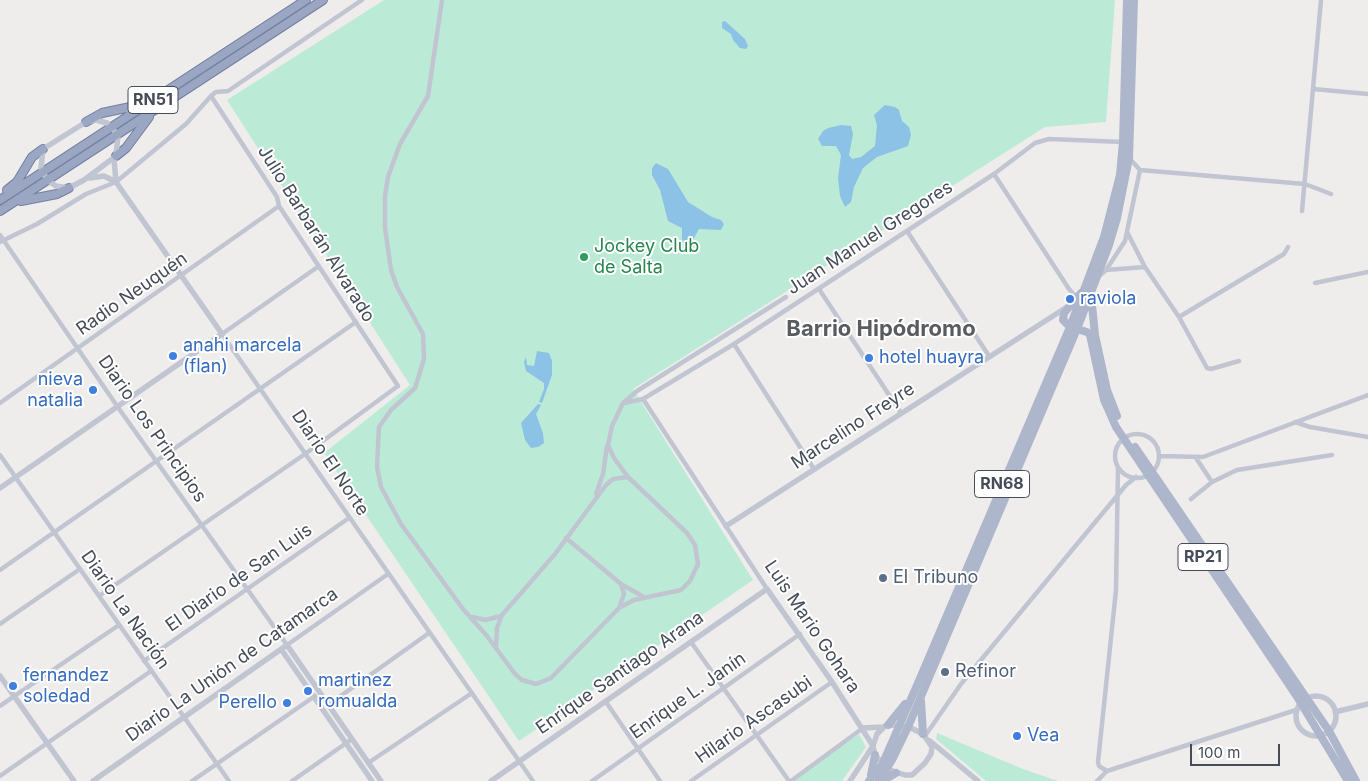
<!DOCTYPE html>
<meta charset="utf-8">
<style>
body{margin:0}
#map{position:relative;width:1368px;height:781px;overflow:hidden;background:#efecec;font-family:Inter,sans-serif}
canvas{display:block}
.scale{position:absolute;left:1190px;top:744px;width:90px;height:22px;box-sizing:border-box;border:2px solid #454c58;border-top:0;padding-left:6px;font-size:15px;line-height:18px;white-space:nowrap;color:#454c58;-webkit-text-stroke:4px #fff;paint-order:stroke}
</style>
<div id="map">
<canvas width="1368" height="781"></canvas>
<div class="scale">100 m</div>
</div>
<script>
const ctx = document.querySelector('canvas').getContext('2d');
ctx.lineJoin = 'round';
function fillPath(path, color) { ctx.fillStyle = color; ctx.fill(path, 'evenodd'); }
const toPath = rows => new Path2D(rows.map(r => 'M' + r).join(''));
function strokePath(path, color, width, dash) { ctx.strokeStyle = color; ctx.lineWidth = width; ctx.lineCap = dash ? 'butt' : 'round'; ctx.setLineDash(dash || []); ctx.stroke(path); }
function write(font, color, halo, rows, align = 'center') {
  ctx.font = font + ' Inter,sans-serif'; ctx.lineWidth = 4; ctx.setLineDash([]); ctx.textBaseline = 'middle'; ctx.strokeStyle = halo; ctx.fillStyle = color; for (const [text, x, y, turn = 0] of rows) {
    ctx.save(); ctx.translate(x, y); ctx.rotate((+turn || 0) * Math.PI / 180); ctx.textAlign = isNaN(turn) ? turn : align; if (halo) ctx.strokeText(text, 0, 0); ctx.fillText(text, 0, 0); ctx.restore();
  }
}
fillPath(toPath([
 [384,0,1115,0,1106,122,1045,127,633,389,753,580,519,741,324,453,410,385,227,100],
 [937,733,1023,769,1058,781,986,781,936,739],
 [859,734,866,747,842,781,791,781]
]), '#bbebd6');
fillPath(toPath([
 [725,21,745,39,748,46,746,49,740,48,733,40,731,34,722,28,722,22],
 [885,105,895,107,899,110,902,121,909,127,911,135,908,146,877,157,863,168,854,187,851,202,845,207,840,196,838,178,841,155,836,146,822,146,818,139,823,131,828,128,841,125,851,126,853,134,849,155,852,159,861,157,875,146,877,125,874,115],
 [656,163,668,169,688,202,712,217,721,220,724,224,721,230,699,229,689,247,684,249,682,247,682,228,668,221,660,190,652,175,652,168],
 [537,351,549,353,552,361,552,375,542,403,539,402,544,389,544,383,526,371,524,362,526,357,527,365,534,366],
 [538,404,541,405,536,414,543,433,544,443,538,447,531,448,525,440,521,423]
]), '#8bc2e6');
const trunk = toPath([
 [86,122,102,113,140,105],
 [116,156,126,148,149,117],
 [7,190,17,182,32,157,43,149],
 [0,200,306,0],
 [21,201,57,194,69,188],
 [0,211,323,0]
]);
strokePath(trunk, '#7180a4', 10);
strokePath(toPath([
 [442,0,428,96,400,144,388,177,385,196,385,228,391,270,397,287,423,334,424,359,415,388,391,410,379,427,377,467,381,487,401,524,463,609,487,636,515,674,522,680,536,684,551,678,619,608,634,600,681,590,690,581,698,564,695,545,687,533,628,477,614,458,608,445,612,426,623,403,637,391,786,297],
 [1313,89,1368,94],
 [1130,159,1140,170,1305,184,1331,194],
 [994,174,1069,289,1077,298],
 [1302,211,1321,0],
 [907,231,989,356],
 [1127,232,1145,267,1179,317,1207,368,1211,369,1239,361],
 [0,235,117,406,287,645,388,574],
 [0,242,37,224,86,194,116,182,186,124,211,96,216,92,228,91,362,0],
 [319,266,222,334,533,781],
 [1106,270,1145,267],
 [1098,277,1106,270,1125,241,1140,170],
 [1315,283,1368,272],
 [819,289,901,413],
 [1179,317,1284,254,1288,247],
 [734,344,814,469],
 [643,399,767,589],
 [0,403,279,206],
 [624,403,643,399,734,344,994,174,1035,143,1049,139,1123,142],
 [1295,422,1310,427,1368,437],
 '1115 456a22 22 0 1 1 44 0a22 22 0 1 1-44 0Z',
 [0,455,229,781],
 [1159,456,1203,457,1368,395],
 [1196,458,1212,482],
 [596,494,603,474,607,446],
 [1191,499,1212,482,1237,470,1332,455],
 [566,538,621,584,644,597],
 [0,570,356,322],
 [99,596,305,454,398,386,279,206,277,197,211,96],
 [619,608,624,594,621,584],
 [473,617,485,620,501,616],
 [0,624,80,569],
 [691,642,789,781],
 [496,646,497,628,502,615,555,554,606,485,613,479,628,477],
 [144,661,349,518],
 [606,702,660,781],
 [328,705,429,633],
 [0,706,119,625],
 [925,736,961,684,1126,485,1136,477],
 [368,763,472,693],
 [1107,771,1296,710],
 [0,776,151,671],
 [192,781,315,696],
 [292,781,352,739],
 [592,781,800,634],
 [691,781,832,682],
 [791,781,863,728],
 [1097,781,1107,771,1099,766,1098,762,1116,590,1118,467]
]), '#c0c5d1', 4.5);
strokePath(toPath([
 [96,120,107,123,118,135,116,156,84,180,69,188,56,186,47,180,41,168,43,149,86,122,96,120],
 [90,178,104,176,116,182],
 [0,488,222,334,116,182,114,159],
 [726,526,1067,307],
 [281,649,372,781],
 [0,676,74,781],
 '1296 716a20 20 0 1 1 40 0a20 20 0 1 1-40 0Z',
 [1335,712,1368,704],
 [894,725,911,728,923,734,932,747,931,754,925,763,912,775,905,775,887,769,875,755,873,746,877,734,885,726,894,725],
 [863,728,883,727],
 [930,741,978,781],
 [93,781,287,645,381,781],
 [491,781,767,589,832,682,873,746],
 [850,781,873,746]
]), '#c0c5d1', 5.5);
strokePath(toPath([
 [1081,293,1064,313,1063,320,1070,327,1087,332,1090,335,1104,400,1116,427,1296,695,1348,781],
 [1091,295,1095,335,1107,390,1117,416],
 [1135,447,1329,731,1356,781],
 [921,701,923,734],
 [888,725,905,704],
 [871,775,875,755],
 [869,781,882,765,918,683,1070,327,1104,237,1120,175,1123,142,1127,0],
 [879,781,892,760,908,727,1077,329,1109,245,1117,218,1129,158,1134,0],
 [882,781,896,773]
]), '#adb6ca', 8);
strokePath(trunk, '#9aa6c2', 8);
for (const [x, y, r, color] of [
 [584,257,5,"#2e9e5b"],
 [1070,299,5,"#3f7fe0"],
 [173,356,5,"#3f7fe0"],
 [869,358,5,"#3f7fe0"],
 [93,390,5,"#3f7fe0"],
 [883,578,5,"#5c6f8a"],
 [945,672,5,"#5c6f8a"],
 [13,686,5,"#3f7fe0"],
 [308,691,5,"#3f7fe0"],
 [287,703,5,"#3f7fe0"],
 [1017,736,5,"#3f7fe0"]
]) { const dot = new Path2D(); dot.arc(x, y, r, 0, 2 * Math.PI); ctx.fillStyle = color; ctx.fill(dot); strokePath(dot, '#fff', 2); }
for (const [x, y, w] of [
 [153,100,50],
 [1002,484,55],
 [1203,557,50]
]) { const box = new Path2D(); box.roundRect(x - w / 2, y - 13.5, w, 27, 4); ctx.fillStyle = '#fff'; ctx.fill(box); strokePath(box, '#454c58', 1); }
write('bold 16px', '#454c58', null, [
 ["RN51",153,100],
 ["RN68",1002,484],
 ["RP21",1203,557]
]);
write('18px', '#454c58', '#fff', [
 ["Julio Barbarán Alvarado",316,234,58],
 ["Juan Manuel Gregores",870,238,-33],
 ["Radio Neuquén",132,294,-35],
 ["Marcelino Freyre",853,426,-33],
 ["Diario Los Principios",152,429,55],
 ["Diario El Norte",330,463,56],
 ["El Diario de San Luis",239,578,-35],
 ["Diario La Nación",125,610,55],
 ["Luis Mario Gohara",812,627,56],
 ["Diario La Unión de Catamarca",232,665,-35],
 ["Enrique Santiago Arana",620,673,-35],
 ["Enrique L. Janín",688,696,-35],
 ["Hilario Ascasubi",754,720,-35]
]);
write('18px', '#27864d', '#fff', [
 ["Jockey Club",594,247],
 ["de Salta",594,268]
], 'left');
write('18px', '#366cbe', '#fff', [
 ["raviola",1080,299],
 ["anahi marcela",183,346],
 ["(flan)",183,367],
 ["hotel huayra",879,358],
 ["nieva",83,380,"right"],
 ["natalia",83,401,"right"],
 ["fernandez",23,676],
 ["soledad",23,697],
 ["martinez",318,681],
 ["romualda",318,702],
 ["Perello",277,703,"right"],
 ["Vea",1027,736]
], 'left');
write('18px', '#4e5e75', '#fff', [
 ["El Tribuno",893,578],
 ["Refinor",955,672]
], 'left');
write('bold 22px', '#595b60', '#fff', [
 ["Barrio Hipódromo",881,329]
]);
</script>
